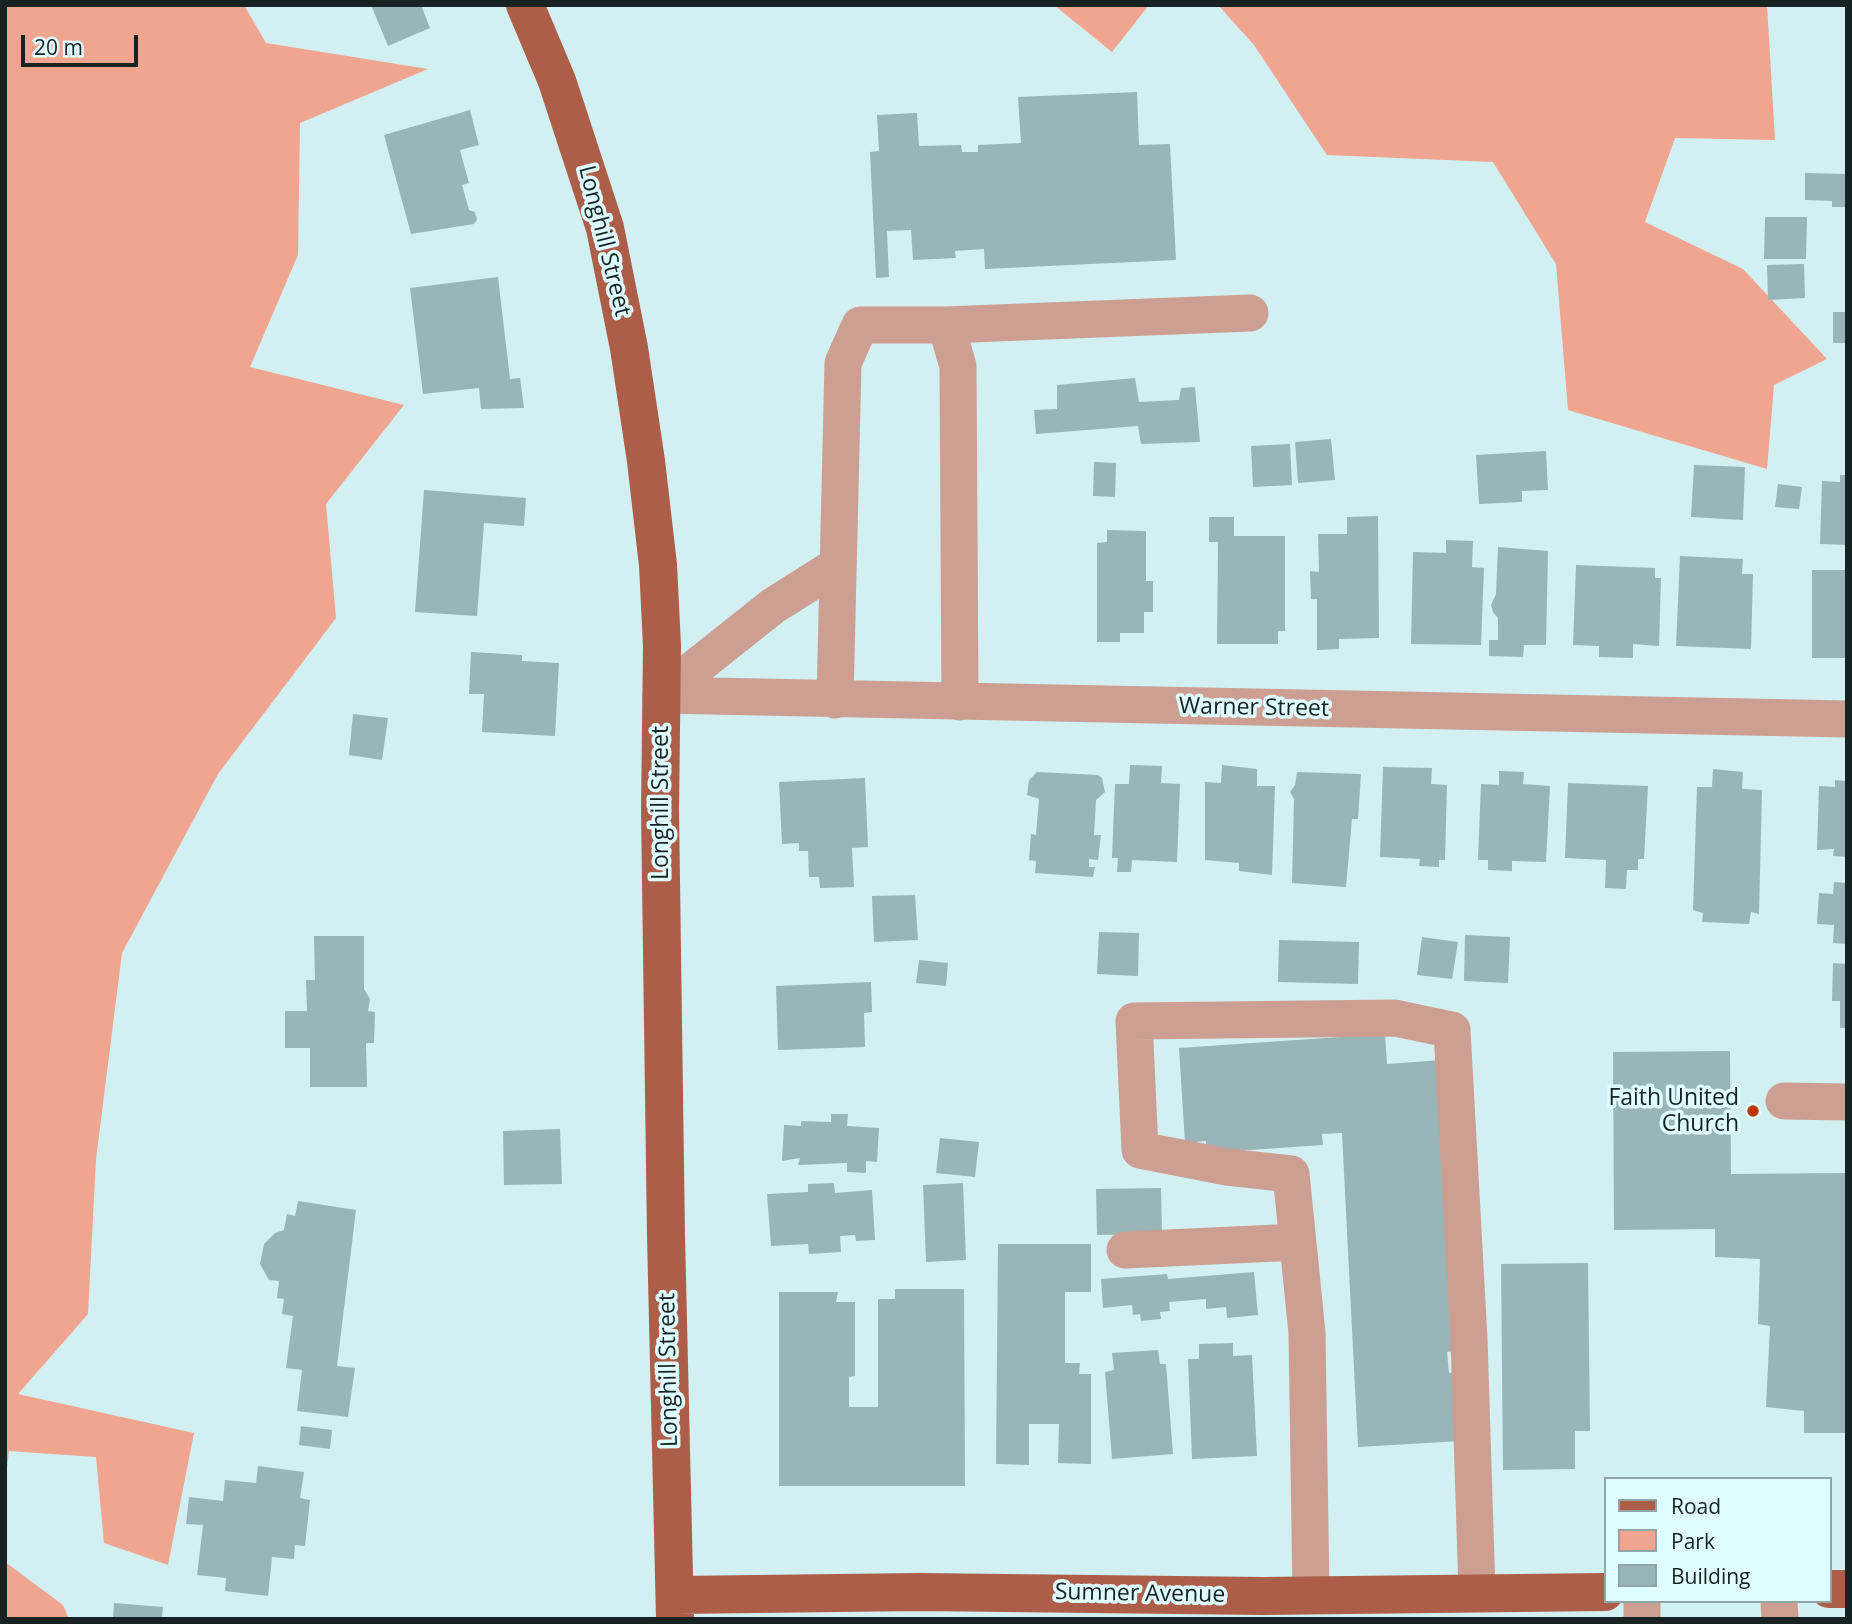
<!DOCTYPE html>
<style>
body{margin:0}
#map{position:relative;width:1852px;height:1624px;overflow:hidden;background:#d2eff1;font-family:"Open Sans",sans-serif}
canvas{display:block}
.frame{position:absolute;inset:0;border:7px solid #172223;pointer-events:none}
.legend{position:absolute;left:1604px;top:1477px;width:228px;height:126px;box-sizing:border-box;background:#dffcfe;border:2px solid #8fa5a6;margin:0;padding:9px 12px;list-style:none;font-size:21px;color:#172223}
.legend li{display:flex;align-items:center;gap:14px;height:35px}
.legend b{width:35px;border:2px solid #8fa5a6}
.scale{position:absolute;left:21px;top:35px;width:117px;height:32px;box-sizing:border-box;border:4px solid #172223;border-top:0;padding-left:9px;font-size:21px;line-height:24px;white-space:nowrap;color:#172223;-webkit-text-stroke:5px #dffcfe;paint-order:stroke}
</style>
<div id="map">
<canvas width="1852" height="1624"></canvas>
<div class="frame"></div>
<ul class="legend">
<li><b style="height:9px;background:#ad5e48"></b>Road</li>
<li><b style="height:19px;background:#f0a590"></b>Park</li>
<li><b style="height:19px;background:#9ab5b7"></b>Building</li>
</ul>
<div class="scale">20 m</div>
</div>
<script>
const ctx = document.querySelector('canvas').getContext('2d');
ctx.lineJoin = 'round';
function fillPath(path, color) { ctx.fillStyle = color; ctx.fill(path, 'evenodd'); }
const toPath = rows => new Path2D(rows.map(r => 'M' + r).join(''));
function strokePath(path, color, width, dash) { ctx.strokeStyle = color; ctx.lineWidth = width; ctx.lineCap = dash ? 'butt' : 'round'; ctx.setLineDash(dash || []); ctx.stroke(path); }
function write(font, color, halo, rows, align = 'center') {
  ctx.font = font + ' "Open Sans",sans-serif'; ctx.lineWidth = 7; ctx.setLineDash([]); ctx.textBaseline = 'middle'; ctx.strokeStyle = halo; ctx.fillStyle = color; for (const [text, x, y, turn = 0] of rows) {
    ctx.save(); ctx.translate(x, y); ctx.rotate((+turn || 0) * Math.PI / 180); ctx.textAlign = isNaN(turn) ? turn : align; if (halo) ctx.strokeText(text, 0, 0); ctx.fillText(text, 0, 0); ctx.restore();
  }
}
fillPath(toPath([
 [5,5,244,5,266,43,428,69,300,123,298,255,250,367,404,405,326,504,336,618,218,774,122,953,96,1159,88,1314,18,1394,194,1433,168,1565,104,1543,96,1457,9,1451,5,1484],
 [1054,5,1149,5,1112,52],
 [1218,5,1767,5,1775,140,1675,138,1645,222,1743,269,1827,359,1774,385,1767,469,1568,410,1556,264,1493,162,1327,155,1254,45],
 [5,1562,63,1605,69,1619,5,1619]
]), '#f0a590');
fillPath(toPath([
 [371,5,421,5,430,28,388,46],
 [1137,92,1139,145,1170,144,1176,260,985,269,984,249,955,251,956,258,913,260,911,230,887,231,889,277,876,278,870,152,879,151,877,115,917,113,919,146,961,145,962,152,978,152,978,145,1021,143,1018,97],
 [470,110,479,145,460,150,469,183,462,185,469,210,475,212,477,220,474,224,411,234,384,135],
 [1805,173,1847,174,1847,207,1832,207,1832,201,1805,200],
 [1765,217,1807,217,1806,259,1764,259],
 [1804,264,1805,298,1768,300,1767,265],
 [498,277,510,379,520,378,524,408,481,409,479,388,423,394,410,288],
 [1833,312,1847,312,1847,343,1833,343],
 [1135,378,1139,402,1179,400,1181,388,1195,387,1200,442,1141,444,1138,426,1036,434,1034,410,1057,409,1057,385],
 [1331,439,1335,480,1298,483,1295,442],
 [1290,444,1292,485,1253,487,1251,446],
 [1546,451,1548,490,1522,491,1522,502,1479,504,1476,455],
 [1094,462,1116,463,1115,497,1093,496],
 [1694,465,1745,467,1743,520,1691,517],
 [1840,475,1847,475,1847,545,1820,544,1822,481,1840,482],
 [1778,484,1802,487,1799,509,1775,507],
 [424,490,526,498,524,526,484,523,477,616,415,612],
 [1378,516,1379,638,1339,639,1339,649,1317,650,1317,599,1311,599,1310,571,1319,572,1318,534,1347,534,1347,517],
 [1209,517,1234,517,1234,536,1285,536,1285,631,1278,631,1278,644,1217,644,1218,542,1209,542],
 [1107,530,1146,531,1146,581,1153,581,1153,612,1144,612,1144,633,1120,633,1120,642,1097,642,1097,543,1107,542],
 [1446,540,1473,541,1472,567,1484,568,1481,645,1411,644,1413,552,1446,553],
 [1498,547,1548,551,1546,645,1524,645,1523,657,1489,656,1489,640,1498,640,1498,618,1493,612,1491,605,1496,594],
 [1680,556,1743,559,1742,574,1753,574,1751,649,1676,646],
 [1576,565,1655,568,1655,578,1661,578,1659,646,1633,644,1633,658,1599,657,1599,646,1573,645],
 [1812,570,1847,570,1847,658,1812,658],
 [471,652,522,655,522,661,559,663,555,736,482,732,484,694,469,694],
 [353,714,388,718,382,760,349,755],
 [1130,765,1162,766,1161,783,1180,784,1177,862,1132,860,1131,872,1117,872,1118,858,1112,858,1115,784,1129,784],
 [1222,765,1257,769,1257,786,1275,786,1272,875,1239,871,1239,863,1205,860,1205,782,1221,783],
 [1383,767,1432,768,1431,784,1447,785,1445,860,1439,860,1439,867,1419,866,1420,859,1380,857],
 [1713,769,1743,772,1742,789,1762,790,1759,914,1751,912,1749,924,1702,922,1703,913,1693,910,1697,787,1712,787],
 [1499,771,1524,772,1523,784,1550,786,1546,862,1512,861,1512,871,1488,870,1488,860,1478,860,1481,784,1499,785],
 [1037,772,1098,775,1102,778,1105,792,1096,800,1094,835,1101,835,1098,860,1089,859,1089,867,1095,867,1093,877,1035,873,1036,861,1029,860,1031,834,1036,835,1039,799,1027,795,1029,780],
 [1297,772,1361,774,1358,819,1352,819,1346,887,1292,883,1294,799,1290,792,1295,785],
 [865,778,868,847,852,848,854,887,820,888,819,877,809,877,808,851,799,851,799,843,782,844,779,782],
 [1835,780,1847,781,1847,857,1833,856,1834,849,1817,850,1819,786,1835,787],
 [1568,783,1648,786,1644,859,1638,859,1638,870,1627,870,1626,889,1605,888,1606,860,1565,858],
 [1834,882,1847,883,1847,944,1833,943,1834,925,1817,924,1819,893,1833,894],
 [915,895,918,940,874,942,872,896],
 [1099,932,1139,933,1138,976,1097,974],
 [1465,935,1510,937,1508,983,1464,981],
 [314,936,364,936,364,989,370,999,368,1011,375,1012,374,1043,366,1043,367,1087,310,1087,310,1048,285,1048,285,1011,307,1011,306,980,315,980],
 [1422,937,1458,942,1452,979,1417,975],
 [1279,940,1359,942,1358,984,1278,982],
 [919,960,948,963,946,986,916,983],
 [1833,963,1847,964,1847,1028,1840,1028,1840,1001,1832,1001],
 [871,982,872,1012,864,1013,865,1047,778,1050,776,986],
 [1385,1034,1387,1064,1442,1060,1456,1351,1447,1352,1449,1373,1458,1373,1461,1441,1358,1447,1342,1133,1322,1134,1323,1145,1206,1153,1206,1141,1185,1143,1179,1048],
 [1730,1051,1731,1174,1847,1173,1847,1433,1804,1433,1804,1411,1766,1407,1770,1326,1758,1324,1760,1259,1715,1257,1715,1229,1614,1230,1613,1052],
 [831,1114,848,1114,847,1126,879,1128,877,1162,866,1161,866,1173,847,1172,847,1163,798,1165,800,1158,782,1161,784,1125,801,1126,801,1121,831,1122],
 [560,1129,562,1184,504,1185,503,1131],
 [940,1138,979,1142,975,1177,936,1173],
 [834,1183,835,1193,872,1190,875,1240,856,1241,855,1235,840,1236,841,1252,809,1254,808,1244,771,1246,767,1194,808,1192,808,1184],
 [963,1183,966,1260,926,1262,923,1185],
 [1161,1188,1162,1234,1097,1235,1096,1189],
 [298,1201,356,1210,337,1366,355,1368,348,1417,297,1411,302,1370,286,1368,293,1316,282,1314,284,1299,277,1298,279,1281,269,1280,260,1264,264,1244,275,1233,284,1230,287,1214,295,1216],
 [998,1244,1091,1244,1091,1292,1065,1292,1065,1363,1080,1363,1079,1374,1091,1374,1091,1464,1058,1463,1059,1424,1029,1424,1029,1465,996,1464],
 [1588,1263,1590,1431,1575,1431,1575,1469,1503,1470,1501,1264],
 [1254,1272,1258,1315,1227,1318,1226,1307,1206,1309,1206,1299,1169,1302,1170,1311,1160,1312,1161,1319,1141,1321,1140,1314,1133,1315,1132,1305,1103,1308,1101,1279,1167,1274,1168,1279],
 [895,1289,964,1289,965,1486,779,1486,779,1292,838,1292,836,1302,855,1302,855,1376,849,1377,849,1407,878,1407,878,1299,895,1299],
 [1233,1343,1233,1356,1252,1355,1257,1456,1192,1459,1188,1359,1199,1359,1199,1344],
 [1158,1350,1160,1364,1166,1364,1173,1454,1112,1459,1105,1372,1114,1370,1112,1353],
 [301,1426,332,1430,330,1449,299,1445],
 [258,1466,304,1472,300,1498,310,1500,305,1546,295,1545,294,1559,272,1557,268,1596,225,1591,226,1578,197,1575,203,1525,186,1524,189,1497,223,1501,225,1480,256,1483],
 [114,1603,163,1607,162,1619,113,1619]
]), '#9ab5b7');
strokePath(toPath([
 [946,325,1250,313],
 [661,695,1847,719],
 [661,695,773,606,838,565],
 [835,700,843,363,860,325,946,325,958,366,960,702],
 [1784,1101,1847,1102],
 [1125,1250,1298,1242],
 [1311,1595,1307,1333,1291,1174,1227,1167,1140,1150,1134,1021,1395,1018,1452,1030,1469,1339,1477,1593],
 [1642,1601,1642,1619],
 [1779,1601,1780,1619]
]), '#cc9f92', 37);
strokePath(toPath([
 [525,5,557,81,605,228,629,348,646,461,658,565,662,646,660,810,666,1236,675,1619],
 [1829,1589,1847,1589],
 [675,1595,920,1592,1263,1596,1605,1592]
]), '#ad5e48', 38);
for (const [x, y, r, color] of [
 [1753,1111,7,"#bf3703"]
]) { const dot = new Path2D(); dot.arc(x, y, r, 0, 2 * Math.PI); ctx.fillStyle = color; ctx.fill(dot); strokePath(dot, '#dffcfe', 2.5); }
write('23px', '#172223', '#dffcfe', [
 ["Longhill Street",604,241,76],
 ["Warner Street",1254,708,1],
 ["Longhill Street",661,803,-90],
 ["Longhill Street",669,1370,-91],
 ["Sumner Avenue",1140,1594,1]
]);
write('23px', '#172223', '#dffcfe', [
 ["Faith United",1739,1098],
 ["Church",1739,1124]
], 'right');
</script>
